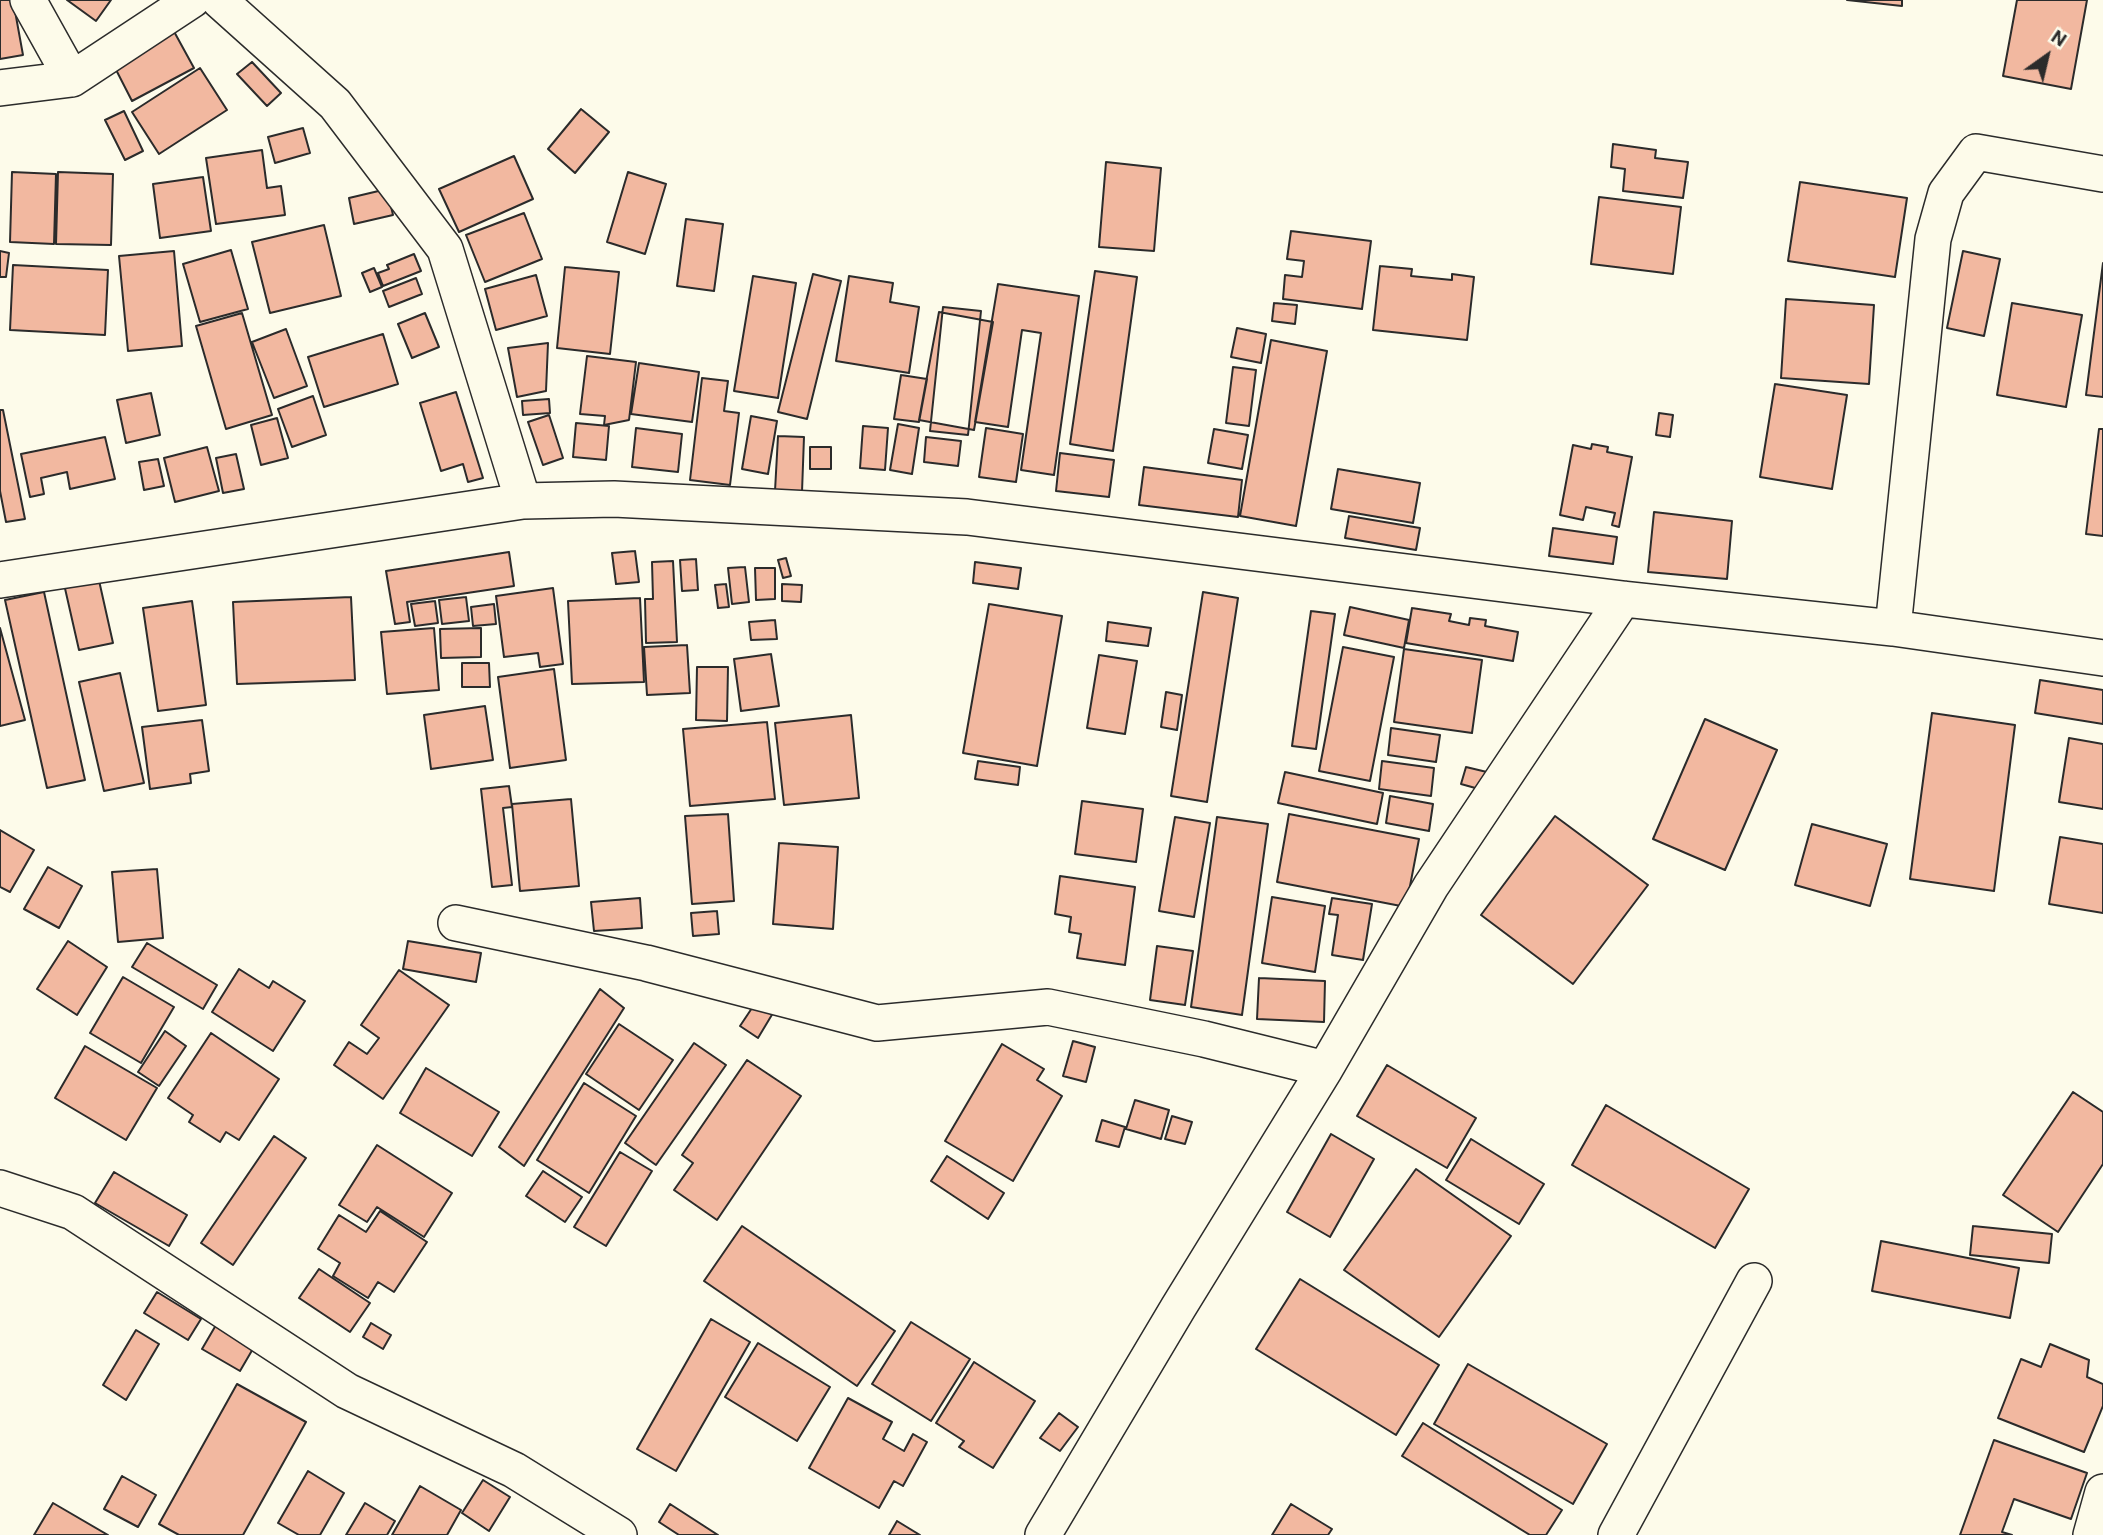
<!DOCTYPE html>
<style>
body{margin:0}
#map{position:relative;width:2103px;height:1535px;overflow:hidden;background:#fdfbea;font-family:Roboto,sans-serif}
canvas{display:block}
.north{position:absolute;left:2012px;top:21px;width:70px;height:70px;-webkit-text-stroke:5px #fdfbea;paint-order:stroke;rotate:34deg;font-size:19px;font-weight:700;line-height:28px;text-align:center;color:#2b2b2b}
.north::after{content:'';display:block;margin:auto;width:24px;height:32px;background:#2b2b2b;clip-path:polygon(50% 0,100% 100%,50% 72%,0 100%)}
</style>
<div id="map">
<canvas width="2103" height="1535"></canvas>
<div class="north">N</div>
</div>
<script>
const ctx = document.querySelector('canvas').getContext('2d');
ctx.lineJoin = 'round';
function fillPath(path, color) { ctx.fillStyle = color; ctx.fill(path, 'evenodd'); }
const toPath = rows => new Path2D(rows.map(r => 'M' + r).join(''));
function strokePath(path, color, width, dash) { ctx.strokeStyle = color; ctx.lineWidth = width; ctx.lineCap = dash ? 'butt' : 'round'; ctx.setLineDash(dash || []); ctx.stroke(path); }
const building = toPath([
 [0,0,13,0,23,55,0,59,0,0],
 [67,0,111,0,96,21,67,0],
 [1847,0,1902,0,1902,6,1847,0],
 [2017,0,2087,0,2071,89,2003,76,2017,0],
 [171,26,194,68,132,101,110,58,171,26],
 [252,62,281,93,267,106,237,74,252,62],
 [200,68,227,110,159,154,132,112,200,68],
 [581,109,609,132,575,173,548,149,581,109],
 [124,111,143,151,125,160,105,120,124,111],
 [303,128,310,153,275,163,268,137,303,128],
 [1613,144,1656,150,1655,158,1688,162,1683,198,1623,191,1625,169,1611,167,1613,144],
 [262,150,267,188,281,186,285,215,216,224,206,158,262,150],
 [514,156,533,199,459,232,439,189,514,156],
 [1106,162,1161,168,1154,251,1099,247,1106,162],
 [12,172,56,174,54,244,10,242,12,172],
 [58,172,113,174,111,245,56,244,58,172],
 [628,172,666,184,645,254,607,242,628,172],
 [203,177,211,231,160,238,153,184,203,177],
 [1800,182,1907,198,1895,277,1788,261,1800,182],
 [387,189,393,215,354,224,349,198,387,189],
 [1599,197,1681,207,1673,274,1591,264,1599,197],
 [524,213,542,259,485,282,466,235,524,213],
 [686,219,723,224,714,291,677,286,686,219],
 [324,225,341,296,270,313,252,242,324,225],
 [1291,231,1371,241,1362,309,1283,299,1285,275,1302,277,1304,261,1287,259,1291,231],
 [231,250,248,309,200,322,183,264,231,250],
 [0,251,9,253,6,277,0,277,0,251],
 [174,251,182,346,128,351,119,256,174,251],
 [1963,251,2000,259,1984,336,1947,328,1963,251],
 [414,254,421,271,383,286,378,273,389,269,387,265,414,254],
 [2103,263,2103,397,2086,395,2103,263],
 [13,265,108,270,105,335,10,330,13,265],
 [1380,266,1412,269,1411,276,1452,280,1452,274,1474,277,1467,340,1373,330,1380,266],
 [565,267,619,272,610,354,557,348,565,267],
 [374,268,382,287,370,292,362,273,374,268],
 [1095,271,1137,277,1113,451,1070,444,1095,271],
 [813,274,841,281,807,419,778,412,813,274],
 [536,275,547,316,496,330,485,289,536,275],
 [753,276,796,283,778,398,734,391,753,276],
 [849,276,893,283,890,302,919,307,909,373,836,361,849,276],
 [416,278,422,294,389,307,383,291,416,278],
 [998,284,1079,296,1054,475,1021,470,1041,333,1022,330,1008,427,975,422,998,284],
 [1786,299,1874,305,1869,384,1781,378,1786,299],
 [1274,303,1297,305,1295,324,1272,321,1274,303],
 [2012,303,2082,315,2066,407,1997,395,2012,303],
 [943,307,981,311,968,435,930,431,943,307],
 [939,312,993,322,974,430,919,420,939,312],
 [242,313,272,415,226,429,196,326,242,313],
 [425,313,439,347,412,358,398,324,425,313],
 [1237,328,1266,334,1261,363,1231,357,1237,328],
 [286,329,307,386,274,398,252,342,286,329],
 [383,334,398,384,324,407,308,357,383,334],
 [1271,340,1327,351,1296,526,1240,516,1271,340],
 [548,343,546,391,517,397,508,348,548,343],
 [587,356,636,362,629,420,604,425,605,416,580,414,587,356],
 [639,363,699,372,692,422,631,414,639,363],
 [1233,367,1256,370,1249,426,1226,423,1233,367],
 [901,375,927,379,919,422,894,419,901,375],
 [702,378,728,381,724,411,739,413,730,485,690,480,702,378],
 [1775,384,1847,395,1832,489,1760,477,1775,384],
 [456,392,483,478,468,482,463,464,441,471,420,403,456,392],
 [151,393,160,435,126,443,117,400,151,393],
 [313,396,326,435,292,447,278,409,313,396],
 [549,399,550,413,523,415,522,401,549,399],
 [0,410,3,410,25,519,6,522,0,491,0,410],
 [1659,413,1673,415,1670,437,1656,435,1659,413],
 [549,415,563,458,543,465,528,422,549,415],
 [751,416,777,421,768,474,742,469,751,416],
 [277,418,288,458,261,465,251,425,277,418],
 [576,423,609,426,606,460,573,457,576,423],
 [898,424,919,428,912,474,890,470,898,424],
 [863,426,888,428,885,470,860,468,863,426],
 [636,428,682,434,678,472,632,467,636,428],
 [986,428,1023,434,1016,482,979,477,986,428],
 [1214,429,1248,435,1242,469,1208,463,1214,429],
 [2099,429,2103,429,2103,536,2086,534,2099,429],
 [778,436,804,437,802,492,775,491,778,436],
 [105,437,115,479,70,489,67,472,41,478,44,494,30,497,21,454,105,437],
 [926,437,961,441,958,466,924,462,926,437],
 [1592,444,1608,447,1607,452,1632,457,1619,527,1612,525,1615,513,1586,507,1583,520,1560,515,1573,445,1591,449,1592,444],
 [207,447,219,491,175,502,164,458,207,447],
 [810,447,831,447,831,469,810,469,810,447],
 [1060,453,1114,460,1109,497,1056,491,1060,453],
 [236,454,244,489,223,493,216,458,236,454],
 [158,459,164,486,144,490,139,462,158,459],
 [1144,467,1242,480,1238,517,1139,505,1144,467],
 [1338,469,1420,483,1413,523,1331,509,1338,469],
 [1654,512,1732,521,1727,579,1648,572,1654,512],
 [1349,516,1420,528,1416,550,1345,538,1349,516],
 [1553,528,1617,537,1613,564,1549,556,1553,528],
 [635,551,639,582,616,584,612,553,635,551],
 [509,552,514,586,407,602,410,622,395,624,386,571,509,552],
 [786,558,791,576,783,578,778,560,786,558],
 [696,559,698,590,682,591,680,560,696,559],
 [673,561,677,642,646,643,645,599,653,599,652,562,673,561],
 [975,562,1021,568,1018,589,973,583,975,562],
 [745,567,749,602,732,604,728,568,745,567],
 [755,568,775,568,775,599,756,600,755,568],
 [98,576,113,643,79,650,64,584,98,576],
 [726,584,729,607,718,608,715,585,726,584],
 [782,584,802,585,801,602,782,601,782,584],
 [553,588,563,664,540,667,538,653,504,657,496,596,553,588],
 [44,592,85,780,47,788,5,600,44,592],
 [1203,592,1238,598,1207,802,1171,796,1203,592],
 [351,597,355,680,237,684,233,602,351,597],
 [466,597,469,621,442,624,439,600,466,597],
 [640,598,644,682,572,684,568,601,640,598],
 [192,601,206,705,158,711,143,608,192,601],
 [435,601,438,623,415,626,411,604,435,601],
 [494,604,496,624,473,626,471,607,494,604],
 [989,604,1062,616,1037,766,963,753,989,604],
 [1350,607,1409,620,1404,648,1344,635,1350,607],
 [1412,608,1451,614,1449,621,1469,625,1470,618,1486,620,1485,626,1518,632,1513,661,1406,643,1412,608],
 [1311,611,1335,614,1316,749,1292,746,1311,611],
 [775,620,777,639,751,640,749,622,775,620],
 [1108,622,1151,628,1148,646,1106,641,1108,622],
 [0,628,25,720,0,726,0,628],
 [434,628,439,690,387,694,381,632,434,628],
 [481,628,481,657,441,658,440,629,481,628],
 [687,645,690,693,647,695,644,647,687,645],
 [1343,647,1394,657,1370,781,1319,771,1343,647],
 [1404,649,1482,660,1472,733,1394,722,1404,649],
 [771,654,779,706,741,711,734,659,771,654],
 [1099,655,1137,661,1125,734,1087,728,1099,655],
 [462,663,489,663,490,687,462,687,462,663],
 [697,667,728,667,727,721,696,720,697,667],
 [554,669,566,760,510,768,498,677,554,669],
 [120,673,144,783,104,791,79,682,120,673],
 [2040,680,2103,690,2103,724,2035,713,2040,680],
 [1166,692,1182,695,1177,730,1161,727,1166,692],
 [485,706,493,760,431,769,424,715,485,706],
 [1932,713,2015,725,1994,891,1910,879,1932,713],
 [851,715,859,798,784,805,775,723,851,715],
 [1705,719,1777,750,1725,870,1653,839,1705,719],
 [202,720,209,771,190,774,191,783,150,789,142,727,202,720],
 [767,722,775,799,690,806,683,729,767,722],
 [1391,728,1440,735,1436,762,1388,755,1391,728],
 [2069,738,2103,744,2103,809,2059,802,2069,738],
 [978,761,1020,767,1018,785,975,779,978,761],
 [1382,761,1434,768,1431,796,1379,789,1382,761],
 [1466,767,1491,773,1486,791,1461,784,1466,767],
 [1285,772,1383,793,1377,824,1278,803,1285,772],
 [509,786,512,807,503,808,512,885,492,887,481,789,509,786],
 [1390,796,1433,804,1429,831,1386,823,1390,796],
 [571,799,579,886,520,891,512,804,571,799],
 [1082,801,1143,809,1136,862,1075,854,1082,801],
 [728,814,734,901,692,904,685,816,728,814],
 [1289,814,1419,839,1406,907,1277,882,1289,814],
 [1555,816,1648,885,1573,984,1481,915,1555,816],
 [1175,817,1210,823,1194,917,1159,911,1175,817],
 [1217,817,1268,824,1242,1015,1191,1007,1217,817],
 [1812,824,1887,844,1870,906,1795,885,1812,824],
 [0,830,34,850,10,892,0,887,0,830],
 [2060,837,2103,844,2103,913,2049,904,2060,837],
 [779,843,838,847,833,929,773,924,779,843],
 [48,867,82,886,59,928,24,909,48,867],
 [157,869,163,938,118,942,112,872,157,869],
 [1060,876,1135,887,1125,965,1077,958,1081,934,1069,932,1071,917,1055,914,1060,876],
 [1272,897,1325,906,1315,972,1262,963,1272,897],
 [640,898,642,928,594,931,591,902,640,898],
 [1332,898,1372,904,1363,960,1332,955,1338,915,1329,914,1332,898],
 [717,911,719,934,693,936,691,913,717,911],
 [68,941,107,967,77,1015,37,989,68,941],
 [408,941,481,953,476,982,403,969,408,941],
 [147,943,217,985,203,1009,132,967,147,943],
 [1157,946,1193,951,1185,1005,1150,1000,1157,946],
 [239,969,269,988,273,981,305,1001,273,1051,212,1012,239,969],
 [399,970,449,1005,383,1099,334,1065,349,1042,367,1054,379,1038,361,1025,399,970],
 [123,977,174,1007,141,1063,90,1033,123,977],
 [1259,978,1325,981,1324,1022,1257,1019,1259,978],
 [600,989,624,1008,524,1166,499,1147,600,989],
 [756,1002,773,1013,758,1038,740,1026,756,1002],
 [619,1024,673,1060,639,1110,586,1074,619,1024],
 [165,1031,186,1046,159,1086,138,1072,165,1031],
 [211,1033,279,1079,239,1140,226,1132,220,1142,189,1122,193,1115,168,1098,211,1033],
 [1073,1041,1095,1047,1086,1082,1063,1076,1073,1041],
 [694,1043,726,1065,656,1165,625,1143,694,1043],
 [1002,1044,1044,1069,1037,1080,1062,1096,1013,1181,945,1141,1002,1044],
 [85,1046,157,1088,126,1140,55,1098,85,1046],
 [747,1060,801,1096,717,1220,674,1190,693,1163,682,1155,747,1060],
 [1387,1065,1476,1118,1447,1168,1357,1116,1387,1065],
 [426,1068,499,1112,472,1156,400,1113,426,1068],
 [584,1083,636,1116,589,1193,537,1160,584,1083],
 [2073,1092,2103,1112,2103,1164,2058,1232,2003,1195,2073,1092],
 [1135,1100,1169,1110,1161,1139,1126,1129,1135,1100],
 [1606,1105,1749,1189,1715,1248,1572,1165,1606,1105],
 [1172,1116,1192,1122,1185,1144,1165,1139,1172,1116],
 [1102,1120,1125,1127,1119,1147,1096,1141,1102,1120],
 [1331,1134,1374,1159,1330,1237,1287,1212,1331,1134],
 [274,1136,306,1158,233,1265,201,1243,274,1136],
 [1471,1139,1544,1184,1519,1224,1446,1180,1471,1139],
 [377,1145,452,1193,424,1237,377,1207,367,1222,339,1205,377,1145],
 [620,1152,652,1171,606,1246,574,1227,620,1152],
 [947,1156,1004,1193,988,1219,931,1181,947,1156],
 [1416,1169,1511,1236,1439,1337,1344,1270,1416,1169],
 [543,1171,582,1197,565,1222,526,1196,543,1171],
 [114,1172,187,1215,169,1246,95,1203,114,1172],
 [380,1211,427,1242,394,1292,378,1282,368,1298,333,1276,340,1263,318,1249,339,1215,366,1232,380,1211],
 [742,1226,895,1331,857,1386,704,1281,742,1226],
 [1973,1226,2052,1234,2049,1263,1970,1255,1973,1226],
 [1881,1241,2019,1268,2010,1318,1872,1291,1881,1241],
 [319,1269,370,1303,350,1332,299,1298,319,1269],
 [1300,1279,1439,1365,1396,1435,1256,1349,1300,1279],
 [157,1292,201,1319,188,1340,144,1313,157,1292],
 [711,1319,750,1342,676,1471,637,1449,711,1319],
 [911,1322,970,1359,931,1421,872,1384,911,1322],
 [371,1323,391,1335,383,1349,363,1337,371,1323],
 [216,1325,254,1347,240,1371,202,1349,216,1325],
 [136,1330,159,1344,126,1400,103,1385,136,1330],
 [758,1343,830,1387,797,1441,725,1397,758,1343],
 [2050,1344,2089,1360,2087,1377,2103,1384,2103,1406,2084,1452,1998,1418,2021,1359,2041,1367,2050,1344],
 [974,1362,1035,1401,993,1468,959,1447,964,1441,936,1423,974,1362],
 [1468,1364,1607,1444,1573,1504,1434,1424,1468,1364],
 [237,1384,306,1422,243,1535,179,1535,159,1524,237,1384],
 [848,1398,892,1422,883,1439,904,1451,913,1434,927,1442,903,1486,894,1481,879,1508,809,1468,848,1398],
 [1059,1413,1078,1427,1060,1451,1040,1438,1059,1413],
 [1423,1423,1562,1510,1546,1535,1530,1535,1402,1456,1423,1423],
 [1994,1440,2087,1473,2071,1519,2014,1499,2002,1532,2012,1535,1960,1535,1994,1440],
 [308,1471,344,1493,320,1535,299,1535,278,1523,308,1471],
 [122,1476,156,1495,138,1527,104,1509,122,1476],
 [483,1480,510,1497,489,1531,462,1513,483,1480],
 [420,1486,461,1510,447,1535,392,1535,420,1486],
 [53,1503,108,1535,34,1535,53,1503],
 [365,1503,395,1521,387,1535,346,1535,365,1503],
 [670,1504,718,1535,679,1535,659,1522,670,1504],
 [1291,1504,1332,1529,1328,1535,1272,1535,1291,1504],
 [897,1521,920,1535,889,1535,897,1521]
]);
fillPath(building, '#f2b8a0');
strokePath(building, '#2b2b2b', 2);
const minor = toPath([
 [28,0,72,79],
 [219,0,335,104,445,249,523,501],
 [0,88,72,79,192,0],
 [0,580,523,501,614,499,967,517,1623,599,1893,628,2103,658],
 [1893,628,1933,239,1946,193,1976,152,2103,174],
 [456,923,646,963,877,1023,1048,1007,1204,1039,1325,1069],
 [0,1188,73,1212,347,1391,514,1470,619,1535],
 [1043,1535,1178,1308,1325,1069,1431,886,1623,599],
 [1616,1535,1754,1281],
 [2091,1535,2103,1492]
]);
strokePath(minor, '#2b2b2b', 38);
strokePath(minor, '#fdfbea', 35);
</script>
